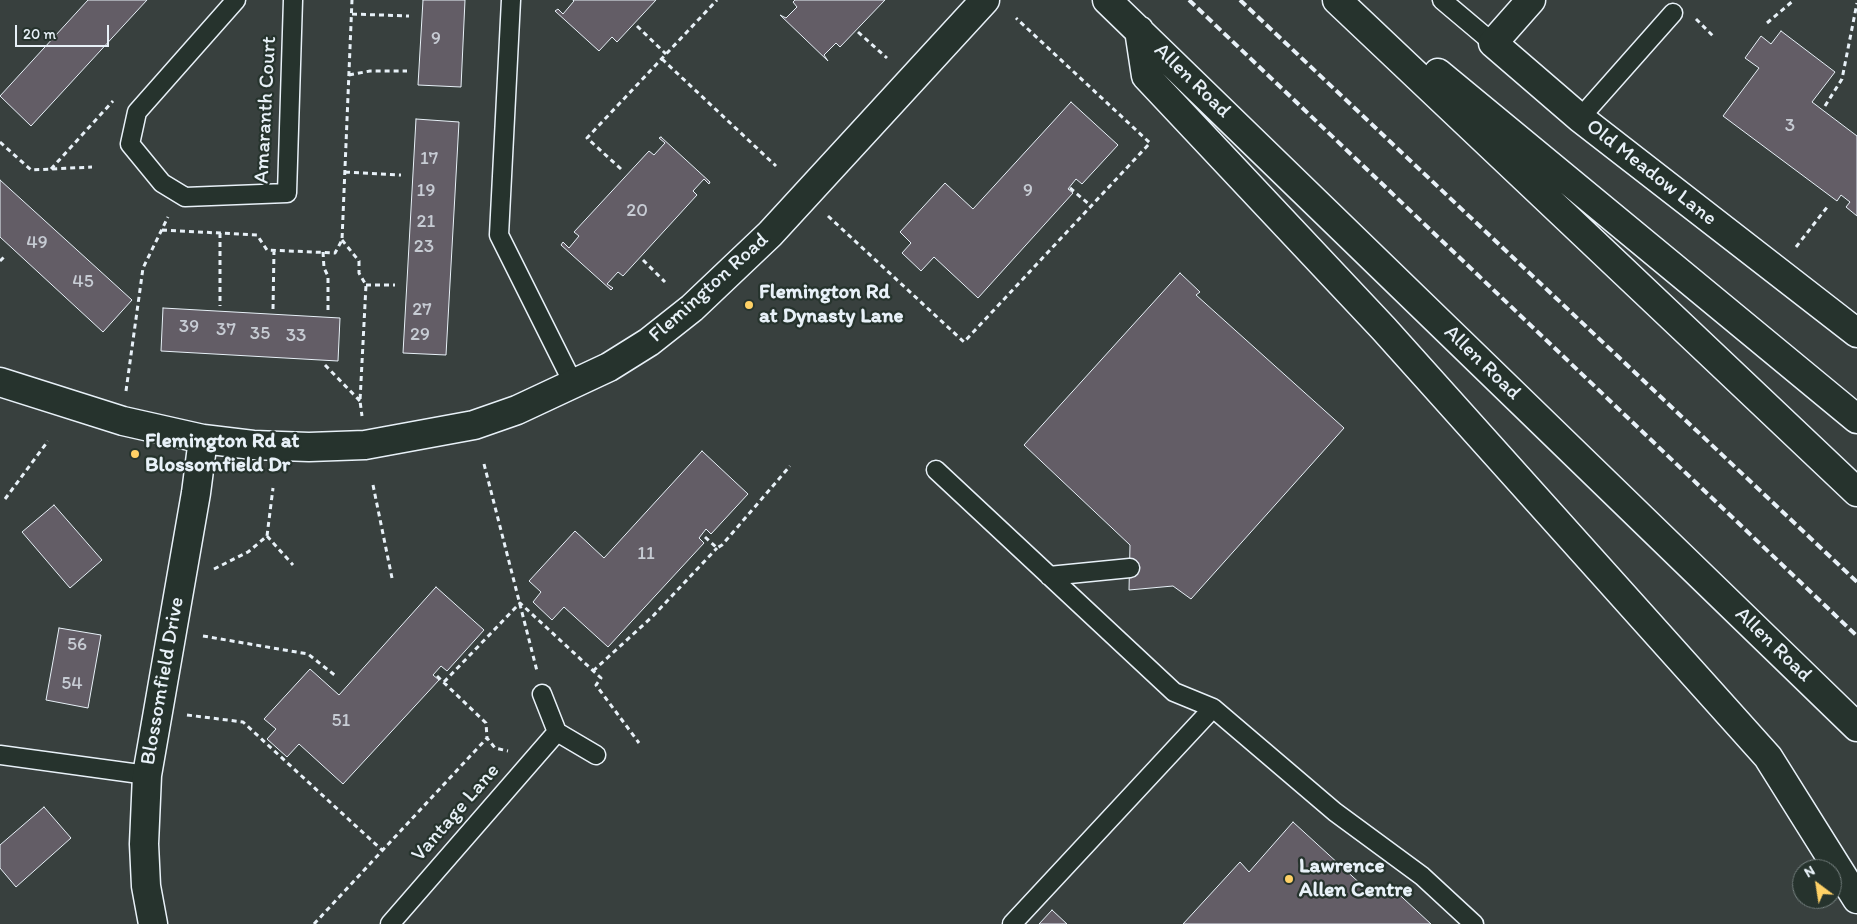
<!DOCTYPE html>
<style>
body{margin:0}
#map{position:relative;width:1857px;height:924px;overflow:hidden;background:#38403e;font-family:Itim,sans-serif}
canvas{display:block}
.north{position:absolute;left:1792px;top:859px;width:50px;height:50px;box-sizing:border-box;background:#26332d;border:1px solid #747f7e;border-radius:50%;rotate:329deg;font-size:14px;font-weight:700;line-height:20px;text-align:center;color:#e8f1f8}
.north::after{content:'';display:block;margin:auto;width:18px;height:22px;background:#ffd166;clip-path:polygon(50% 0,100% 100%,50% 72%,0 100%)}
.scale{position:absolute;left:15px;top:25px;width:94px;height:22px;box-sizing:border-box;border:2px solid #e8f1f8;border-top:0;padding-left:6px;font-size:15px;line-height:18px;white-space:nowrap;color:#e8f1f8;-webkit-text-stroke:4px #26332d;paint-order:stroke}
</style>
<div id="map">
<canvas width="1857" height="924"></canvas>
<div class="north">N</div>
<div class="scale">20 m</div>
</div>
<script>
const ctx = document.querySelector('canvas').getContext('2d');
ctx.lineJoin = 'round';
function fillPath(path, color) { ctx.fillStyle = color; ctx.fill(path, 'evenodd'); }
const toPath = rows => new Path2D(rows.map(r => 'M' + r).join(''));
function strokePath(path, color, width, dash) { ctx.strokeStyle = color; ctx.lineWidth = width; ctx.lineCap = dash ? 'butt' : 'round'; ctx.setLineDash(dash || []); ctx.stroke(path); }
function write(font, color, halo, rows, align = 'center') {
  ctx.font = font + ' Itim,sans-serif'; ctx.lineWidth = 4.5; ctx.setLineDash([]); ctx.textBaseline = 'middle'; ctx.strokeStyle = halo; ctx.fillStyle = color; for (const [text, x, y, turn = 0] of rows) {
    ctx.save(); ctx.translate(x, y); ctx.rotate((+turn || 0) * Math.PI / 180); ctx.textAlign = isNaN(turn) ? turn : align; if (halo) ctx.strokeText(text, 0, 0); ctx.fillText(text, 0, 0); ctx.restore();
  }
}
const building = toPath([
 [88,0,147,0,31,126,0,96,88,0],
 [423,0,465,0,461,87,418,85,423,0],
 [573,0,656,0,617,42,612,37,599,51,555,11,558,9,563,14,574,1,573,0],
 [795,0,885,0,840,47,836,43,824,55,828,61,780,15,786,18,797,7,793,2,795,0],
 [1781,31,1835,72,1812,102,1857,136,1857,216,1846,207,1850,202,1841,195,1837,201,1723,116,1759,68,1745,58,1761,36,1771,44,1781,31],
 [1071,102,1118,145,1082,184,1076,179,1068,189,1073,193,978,298,934,257,921,271,902,253,911,243,900,232,945,183,973,209,1071,102],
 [416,119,459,122,446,355,403,353,416,119],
 [661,137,710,182,709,184,704,179,693,191,697,195,623,276,618,272,607,284,613,288,611,290,561,245,563,242,569,248,579,236,574,232,649,151,654,155,665,143,659,138,661,137],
 [0,180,132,300,103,332,0,237,0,180],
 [1180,273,1200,292,1196,295,1344,428,1191,599,1173,586,1129,590,1130,545,1024,445,1180,273],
 [163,308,340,318,338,361,161,351,163,308],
 [702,451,748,494,711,534,706,529,699,538,704,543,608,647,564,607,552,620,533,602,541,592,529,581,575,531,604,558,702,451],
 [54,505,102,560,70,588,22,532,54,505],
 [436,587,484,630,447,671,441,666,433,675,439,680,343,784,299,744,287,757,267,739,276,729,264,719,310,669,339,695,436,587],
 [59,628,101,635,88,708,46,700,59,628],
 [44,807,71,838,16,887,0,868,0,845,44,807],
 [1293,822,1376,898,1390,886,1431,924,1183,924,1240,862,1249,872,1293,822],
 [1052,910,1067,924,1039,924,1052,910]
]);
fillPath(building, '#635d66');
strokePath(building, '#e8f1f8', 1);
const lane = toPath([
 [236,0,137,112,130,144,162,183,185,197,287,193,293,0],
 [511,0,499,235,574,385],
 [1442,0,1493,43],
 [1580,118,1673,13],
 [936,470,1174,692,1213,708],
 [1049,576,1130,568],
 [557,732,596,755],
 [0,755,147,775],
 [390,924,557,732,542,694],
 [1012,924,1213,708,1335,812,1422,876,1474,924]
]);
const street = toPath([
 [1531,0,1493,43,1580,118,1857,333],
 [0,382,123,421,203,439,253,445,309,447,365,445,474,425,517,410,609,367,649,342,692,308,770,234,985,0],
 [153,924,146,886,144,844,147,775,196,493,203,439]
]);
const highway = toPath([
 [1107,0,1857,727],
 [1337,0,1857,492],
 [1139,30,1146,76,1384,329,1768,757,1857,899],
 [1438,73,1857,419]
]);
strokePath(lane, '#e8f1f8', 21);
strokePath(street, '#e8f1f8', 31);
strokePath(highway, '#e8f1f8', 31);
strokePath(toPath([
 [352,14,409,16],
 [1696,19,1714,37],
 [1767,23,1794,0],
 [637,26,666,54],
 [858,32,887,58],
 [662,59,776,166],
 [349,75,370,71,407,71],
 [1825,106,1842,79,1857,3],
 [0,142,31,170,92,167],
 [51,169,113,101],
 [621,169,587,138,717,0],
 [345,172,401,175],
 [1070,188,1091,206],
 [828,216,964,342,1150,143,1016,18],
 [162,230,257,235,267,250,335,253,342,240,352,0],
 [220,233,220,306],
 [342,240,359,261,359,273,366,285,360,401,362,416],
 [1796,247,1828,206],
 [323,252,324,268,328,276,328,311],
 [643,260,665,282],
 [0,261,6,255],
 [366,285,395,285],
 [273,309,274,250],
 [325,365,360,401],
 [126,391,143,268,168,217],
 [484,464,537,671],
 [373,485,392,578],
 [5,499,48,441],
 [267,536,293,565],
 [705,537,717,548,722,545,790,466],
 [214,569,248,552,267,536,273,488],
 [203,636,308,654,337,677],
 [593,671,653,616,717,548],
 [437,676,486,723,487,738,495,748,508,751],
 [444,682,520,603,601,678,596,685,639,743],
 [187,715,243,722,383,851],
 [314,924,487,738]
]), '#e8f1f8', 3, [5, 4]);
strokePath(lane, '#26332d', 18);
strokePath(street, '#26332d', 28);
strokePath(highway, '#26332d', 28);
strokePath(toPath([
 [1189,0,1857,636],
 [1240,0,1857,582]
]), '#e8f1f8', 4, [8, 4]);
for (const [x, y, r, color] of [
 [749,305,5,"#ffd166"],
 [135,454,5,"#ffd166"],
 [1289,879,5,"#ffd166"]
]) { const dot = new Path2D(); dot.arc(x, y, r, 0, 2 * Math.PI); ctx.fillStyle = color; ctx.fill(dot); strokePath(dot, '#26332d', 2); }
write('19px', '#c7ccd4', null, [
 ["9",436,39],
 ["3",1790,126],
 ["17",429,159],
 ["19",426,191],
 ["9",1028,191],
 ["20",637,211],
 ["21",426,222],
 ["49",37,243],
 ["23",424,247],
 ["45",83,282],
 ["27",422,310],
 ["39",189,327],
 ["37",226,330],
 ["35",260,334],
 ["29",420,335],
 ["33",296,336],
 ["11",646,554],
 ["56",77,645],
 ["54",72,684],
 ["51",341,721]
]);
write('21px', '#e8f1f8', '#26332d', [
 ["Allen Road",1192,81,44],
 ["Amaranth Court",266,110,-87],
 ["Old Meadow Lane",1651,173,38],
 ["Flemington Road",709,288,-42],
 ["Allen Road",1482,363,44],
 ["Allen Road",1773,645,44],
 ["Blossomfield Drive",163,681,-80],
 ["Vantage Lane",456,813,-49]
]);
write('bold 21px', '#e8f1f8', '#26332d', [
 ["Flemington Rd",759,293],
 ["at Dynasty Lane",759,317],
 ["Flemington Rd at",145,442],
 ["Blossomfield Dr",145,466],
 ["Lawrence",1299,867],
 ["Allen Centre",1299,891]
], 'left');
</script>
